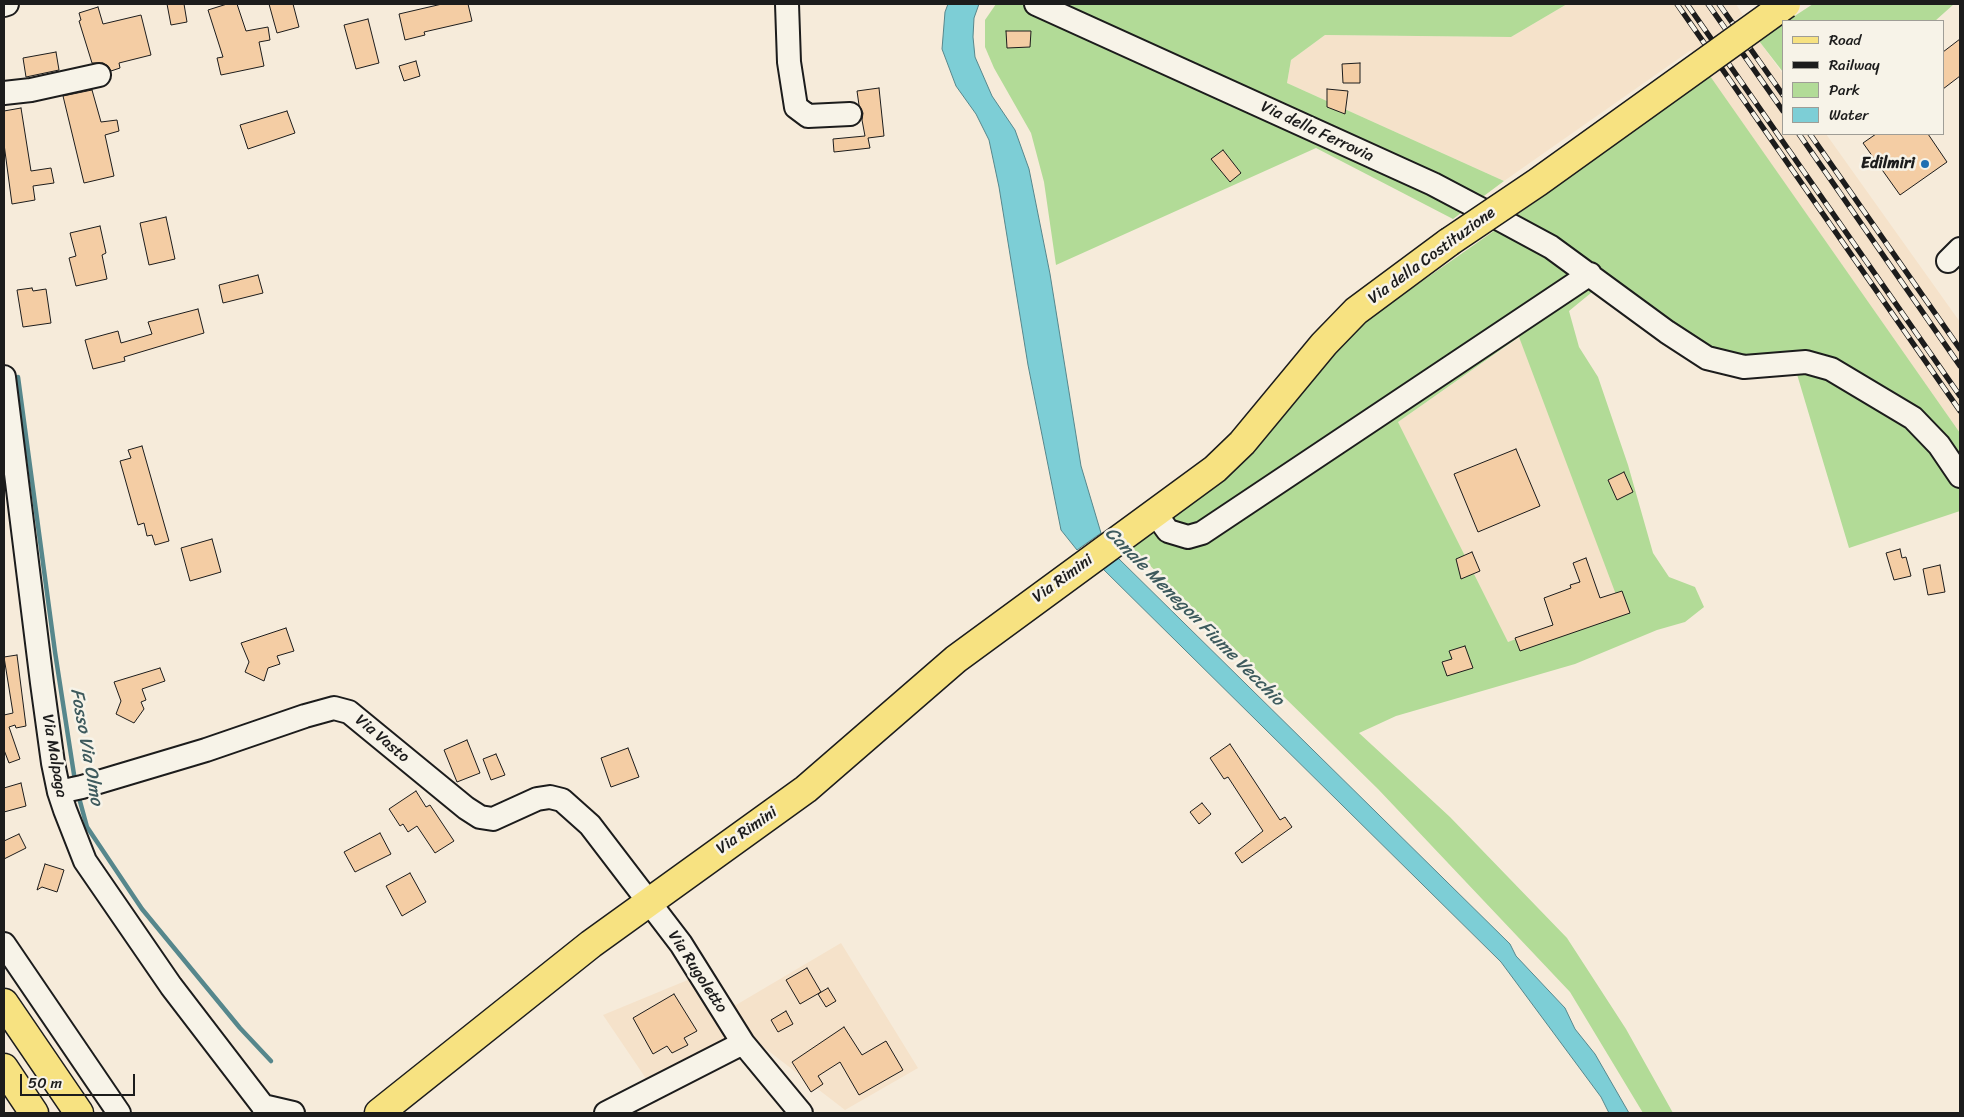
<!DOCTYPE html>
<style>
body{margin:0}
#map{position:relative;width:1964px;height:1117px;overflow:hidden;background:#f6ebda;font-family:Sriracha,sans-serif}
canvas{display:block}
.frame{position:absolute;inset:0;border:5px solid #1c1c1c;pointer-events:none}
.legend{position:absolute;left:1782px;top:20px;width:162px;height:115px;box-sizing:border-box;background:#f7f3e8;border:1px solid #9f9d96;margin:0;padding:6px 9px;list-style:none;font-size:15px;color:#1c1c1c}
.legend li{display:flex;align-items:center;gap:10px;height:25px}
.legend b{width:25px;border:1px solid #9f9d96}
.scale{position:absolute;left:20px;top:1074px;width:115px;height:22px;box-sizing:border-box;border:2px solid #1c1c1c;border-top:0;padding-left:6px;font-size:15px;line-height:18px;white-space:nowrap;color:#1c1c1c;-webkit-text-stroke:4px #f7f3e8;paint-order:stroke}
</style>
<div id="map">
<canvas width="1964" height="1117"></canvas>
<div class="frame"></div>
<ul class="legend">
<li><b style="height:6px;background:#f7e281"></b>Road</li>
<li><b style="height:6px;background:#1c1c1c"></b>Railway</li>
<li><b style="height:14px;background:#b2db97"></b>Park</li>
<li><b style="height:14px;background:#7dced6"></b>Water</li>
</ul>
<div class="scale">50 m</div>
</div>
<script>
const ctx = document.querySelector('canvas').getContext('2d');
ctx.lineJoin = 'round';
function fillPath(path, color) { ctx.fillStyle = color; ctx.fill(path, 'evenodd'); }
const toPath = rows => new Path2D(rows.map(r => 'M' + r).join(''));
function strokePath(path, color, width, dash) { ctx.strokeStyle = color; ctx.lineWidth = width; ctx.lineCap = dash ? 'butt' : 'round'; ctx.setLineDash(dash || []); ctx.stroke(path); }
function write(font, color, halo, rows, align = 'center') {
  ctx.font = font + ' Sriracha,sans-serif'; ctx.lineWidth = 5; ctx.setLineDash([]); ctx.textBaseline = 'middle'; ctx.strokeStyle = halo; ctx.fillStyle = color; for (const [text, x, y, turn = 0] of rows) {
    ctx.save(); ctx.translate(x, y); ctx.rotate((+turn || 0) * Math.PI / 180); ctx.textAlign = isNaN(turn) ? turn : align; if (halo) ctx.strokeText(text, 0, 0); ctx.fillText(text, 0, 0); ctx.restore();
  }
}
fillPath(toPath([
 [1567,4,1736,4,1743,15,1722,29,1739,53,1759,41,1783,74,1783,134,1826,134,1960,322,1960,433,1691,50,1504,181,1287,83,1291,60,1325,35,1511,37],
 [1520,337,1619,600,1508,642,1398,422],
 [841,943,918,1068,845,1110,753,1039,647,1080,603,1015,695,977,736,1005]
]), '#f5e2ca');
fillPath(toPath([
 [996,4,1567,4,1511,37,1325,35,1291,60,1287,83,1504,181,1453,219,1316,148,1056,265,1044,182,1031,133,994,68,985,47,985,20],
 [1813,4,1954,4,1935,21,1787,21],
 [1783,24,1783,72,1759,41],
 [1710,76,1960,433,1960,511,1849,548,1793,361,1726,359,1597,288,1569,311,1579,347,1598,377,1628,465,1653,553,1669,577,1695,587,1704,607,1685,622,1657,630,1575,664,1396,716,1359,733,1450,817,1567,938,1626,1029,1673,1113,1643,1113,1570,992,1378,789,1129,545,1288,404,1361,324,1541,198],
 [1519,337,1618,600,1508,642,1398,422]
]), '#b2db97');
const water = toPath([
 [948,4,979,4,974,18,973,37,975,57,992,96,1015,130,1029,169,1050,274,1081,466,1101,533,1077,550,1061,530,1028,365,999,187,989,140,976,114,956,86,942,49,945,12,948,4],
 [1117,557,1510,944,1516,956,1565,1008,1575,1029,1595,1054,1629,1113,1609,1113,1601,1097,1501,962,1102,568,1117,557]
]);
fillPath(water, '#7dced6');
strokePath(water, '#56878c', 1);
strokePath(toPath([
 [18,377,55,652,75,781],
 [78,794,87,827,142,909,240,1028,271,1061]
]), '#56878c', 4.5);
const building = toPath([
 [167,4,184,4,187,22,171,25,167,4],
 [227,4,237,4,246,31,268,27,270,40,259,42,264,66,221,75,217,58,223,57,208,10,227,4],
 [269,4,293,4,299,27,277,33,269,4],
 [442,4,468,4,472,21,424,32,425,35,405,40,399,14,442,4],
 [98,7,103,24,141,15,151,55,119,63,120,68,111,71,108,66,103,63,92,63,79,21,81,20,79,13,98,7],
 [368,19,379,63,356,69,344,25,368,19],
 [1006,31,1031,31,1030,47,1007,48,1006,31],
 [1960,39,1960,76,1943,89,1943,52,1960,39],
 [56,52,59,70,26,77,23,58,56,52],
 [416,61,420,76,404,81,399,66,416,61],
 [1360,63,1360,83,1343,83,1342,64,1360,63],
 [879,88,884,136,868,138,870,148,834,152,833,139,865,136,862,120,863,113,859,105,857,91,879,88],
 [1327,89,1348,91,1345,114,1327,107,1327,89],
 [92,90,101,122,117,120,119,131,105,135,114,176,84,183,63,96,92,90],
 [21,108,31,171,51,168,54,183,33,186,35,200,12,204,4,144,4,111,21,108],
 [287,111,295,133,248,149,240,125,287,111],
 [1876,134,1928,134,1947,162,1900,195,1863,143,1876,134],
 [1223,150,1241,173,1230,182,1211,159,1223,150],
 [166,217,175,259,149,265,140,223,166,217],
 [100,226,106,253,102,255,107,279,76,286,69,258,76,256,70,233,100,226],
 [258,275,263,293,223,303,219,285,258,275],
 [32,288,33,291,46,289,51,323,23,327,17,290,32,288],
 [198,309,204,333,124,357,125,361,93,369,85,340,118,331,121,343,152,334,148,322,198,309],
 [142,446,169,541,155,545,152,535,147,536,144,523,138,525,120,461,131,458,128,450,142,446],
 [1516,449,1540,506,1478,532,1454,474,1516,449],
 [1624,472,1633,492,1617,500,1608,480,1624,472],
 [212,539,221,572,190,581,181,548,212,539],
 [1900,549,1902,558,1906,557,1911,576,1894,580,1886,553,1900,549],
 [1472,552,1480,571,1461,579,1456,559,1472,552],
 [1586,558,1600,598,1622,591,1630,613,1520,651,1515,638,1553,625,1544,598,1571,588,1570,585,1580,582,1573,563,1586,558],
 [1940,565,1945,592,1928,595,1923,569,1940,565],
 [286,628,294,651,277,656,280,664,268,668,264,681,245,672,249,662,241,643,286,628],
 [1465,646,1473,668,1447,676,1442,662,1452,659,1449,651,1465,646],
 [17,655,26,726,16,728,15,725,9,727,20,759,9,763,4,750,4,715,13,713,4,657,17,655],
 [160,668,165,681,142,689,146,700,141,702,144,709,134,723,116,714,121,701,114,682,160,668],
 [467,740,480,773,457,782,444,750,467,740],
 [1230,744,1280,820,1285,817,1292,827,1242,863,1235,853,1263,831,1228,777,1224,779,1210,758,1230,744],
 [628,748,639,777,611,787,601,758,628,748],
 [496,754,505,775,491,780,483,759,496,754],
 [21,783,26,806,4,812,4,788,21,783],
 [416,791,426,807,430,805,454,841,435,853,417,826,408,832,403,824,400,826,389,809,416,791],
 [1202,803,1211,814,1199,824,1190,812,1202,803],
 [380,833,391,854,355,872,344,852,380,833],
 [19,834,26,848,4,859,4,841,19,834],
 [45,864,64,870,57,892,42,887,37,890,45,864],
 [410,873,426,902,402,916,386,886,410,873],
 [807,968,821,992,800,1004,786,980,807,968],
 [828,988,836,1001,826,1007,818,994,828,988],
 [674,994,697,1031,684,1038,688,1045,672,1053,667,1046,653,1054,633,1018,674,994],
 [786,1011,793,1024,778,1032,771,1020,786,1011],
 [844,1027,862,1055,886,1041,903,1070,859,1095,840,1062,818,1076,823,1084,811,1092,792,1062,844,1027]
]);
fillPath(building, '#f4cda4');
strokePath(building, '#1c1c1c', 1);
const minor = toPath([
 [787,4,789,62,796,107,808,116,850,114],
 [1036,4,1433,184,1488,213,1551,247,1667,332,1707,358,1744,367,1806,362,1831,369,1913,418,1939,445,1960,476],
 [4,5,7,4],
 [4,93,31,90,99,75],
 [1948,261,1960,249],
 [4,377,42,683,53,763,59,792,65,810,85,861,171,986,263,1106,265,1113],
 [1155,513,1168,531,1188,537,1202,533,1590,274],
 [59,792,82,787,206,750,305,716,334,708,349,712,466,808,480,817,493,819,537,799,550,797,562,800,590,825,681,944,743,1043,801,1113],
 [4,944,119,1113],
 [263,1106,293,1113],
 [606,1113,743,1043]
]);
const major = toPath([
 [379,1113,591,944,806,789,956,659,1215,469,1242,443,1324,344,1356,311,1449,242]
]);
const highway = toPath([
 [4,1003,79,1113],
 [4,1068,34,1113]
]);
strokePath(minor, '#1c1c1c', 26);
strokePath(major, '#1c1c1c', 31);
strokePath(highway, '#1c1c1c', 31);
strokePath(minor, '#f7f3e8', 22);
strokePath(major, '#f7e281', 28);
strokePath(highway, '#f7e281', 28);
const rail = toPath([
 [1677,4,1960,411],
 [1687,4,1960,396],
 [1708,4,1783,111],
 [1719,4,1783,95],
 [1799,134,1960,366],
 [1810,134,1960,349]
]);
strokePath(rail, '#1c1c1c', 5.5);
strokePath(rail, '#f7f3e8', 4, [11]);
const majorBridge = toPath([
 [1449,242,1538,182,1786,4]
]);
strokePath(majorBridge, '#1c1c1c', 31, []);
strokePath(majorBridge, '#f7e281', 28);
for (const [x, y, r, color] of [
 [1925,164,5,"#1f6fb2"]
]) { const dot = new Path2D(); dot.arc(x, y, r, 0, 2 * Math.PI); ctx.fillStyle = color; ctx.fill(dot); strokePath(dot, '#f7f3e8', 2); }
write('16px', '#1c1c1c', '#f7f3e8', [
 ["Via della Ferrovia",1317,132,25],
 ["Via della Costituzione",1432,256,-36],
 ["Via Rimini",1063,579,-36],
 ["Via Vasto",382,739,40],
 ["Via Malpaga",54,756,80],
 ["Via Rimini",747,831,-35],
 ["Via Rugoletto",697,972,57]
]);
write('bold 16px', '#1c1c1c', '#f7f3e8', [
 ["Edilmiri",1915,164]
], 'right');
write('italic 18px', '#3e5a5d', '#f7f3e8', [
 ["Canale Menegon Fiume Vecchio",1194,617,45],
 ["Fosso Via Olmo",86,747,80]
]);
</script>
